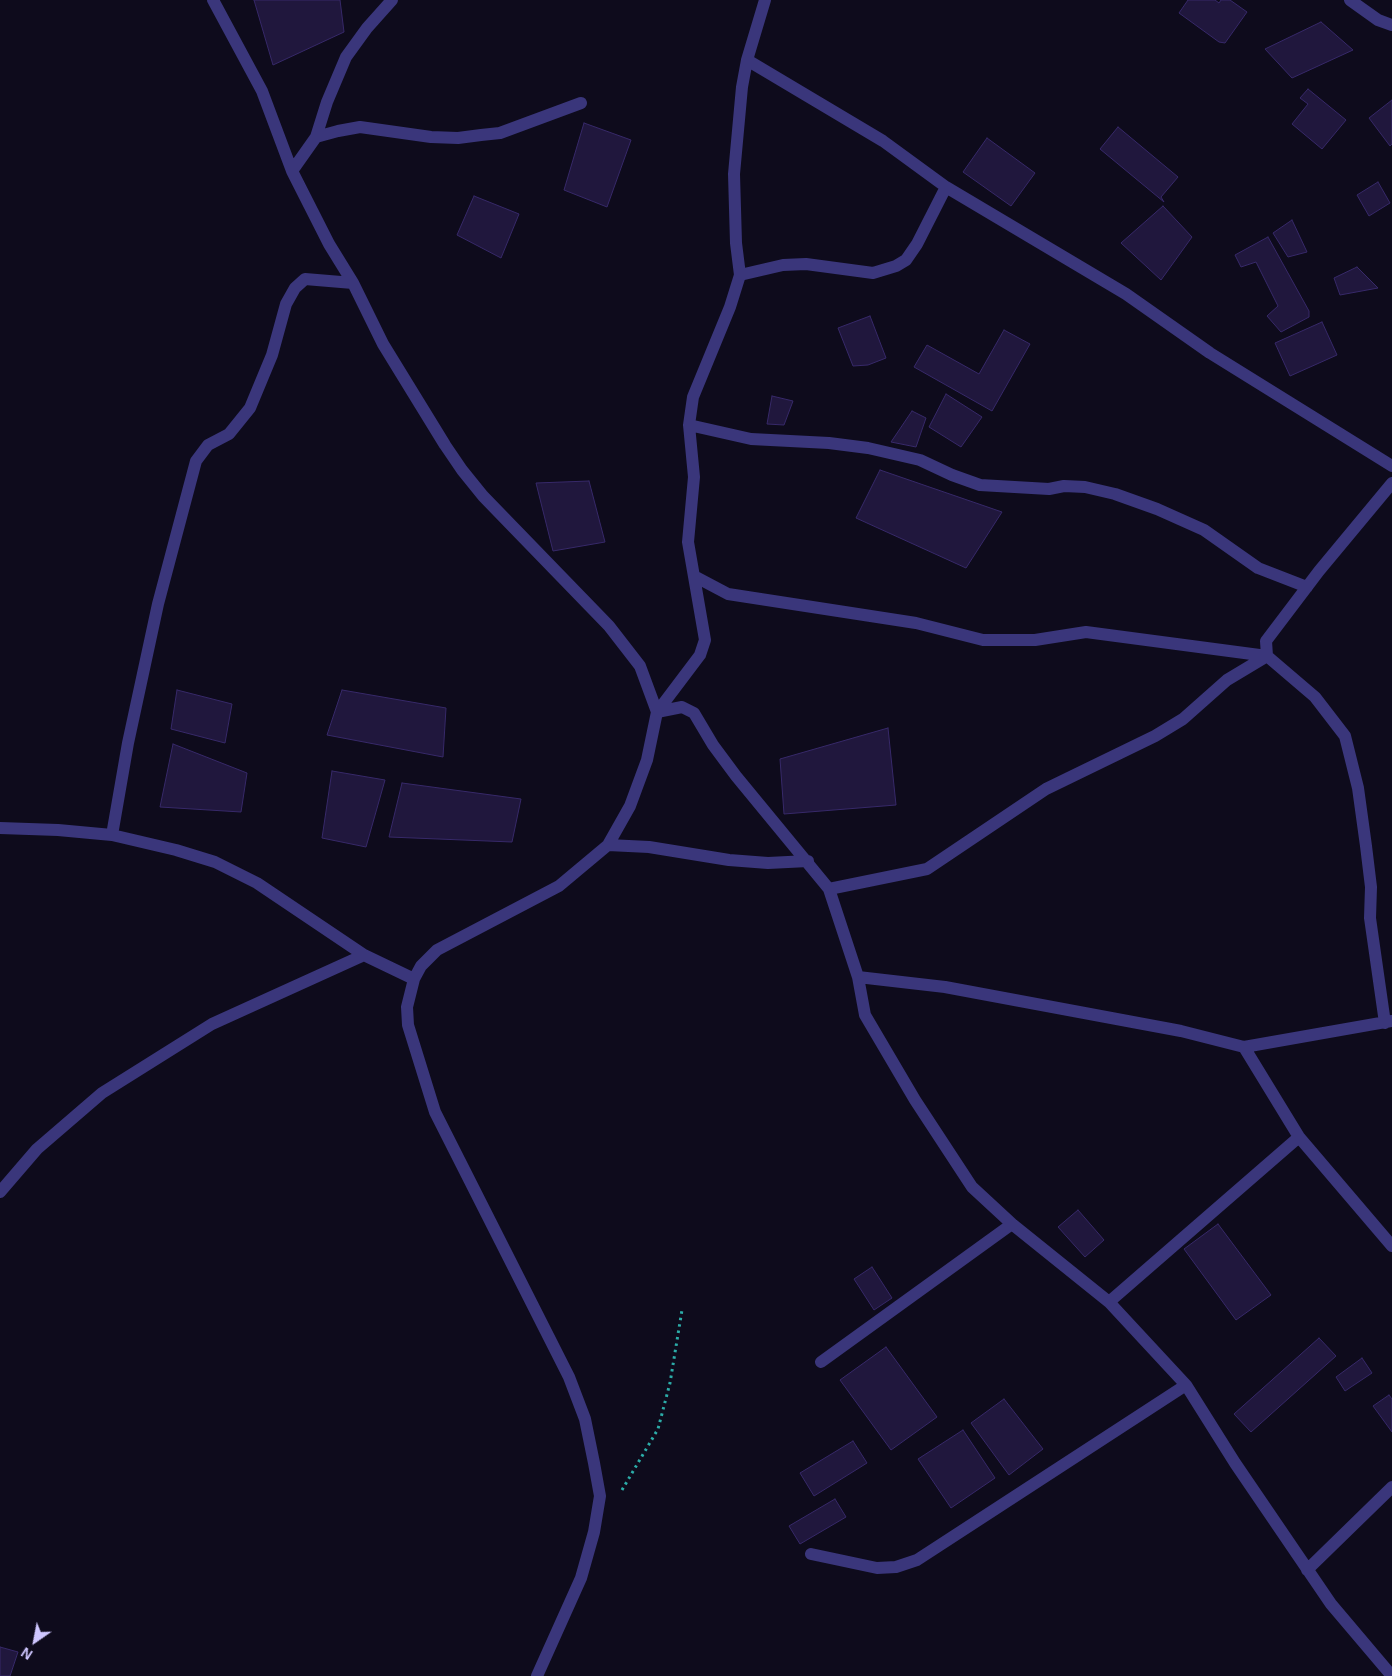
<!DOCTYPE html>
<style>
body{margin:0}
#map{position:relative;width:1392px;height:1676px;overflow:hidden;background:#0e0b1c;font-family:Helvetica,sans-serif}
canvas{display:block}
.north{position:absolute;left:10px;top:1616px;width:50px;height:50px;-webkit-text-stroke:4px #0e0b1c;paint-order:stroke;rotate:213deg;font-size:14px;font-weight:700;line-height:20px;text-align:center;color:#cec6ff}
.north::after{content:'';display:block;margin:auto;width:18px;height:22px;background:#cec6ff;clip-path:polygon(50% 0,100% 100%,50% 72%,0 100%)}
</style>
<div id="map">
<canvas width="1392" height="1676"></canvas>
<div class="north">N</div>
</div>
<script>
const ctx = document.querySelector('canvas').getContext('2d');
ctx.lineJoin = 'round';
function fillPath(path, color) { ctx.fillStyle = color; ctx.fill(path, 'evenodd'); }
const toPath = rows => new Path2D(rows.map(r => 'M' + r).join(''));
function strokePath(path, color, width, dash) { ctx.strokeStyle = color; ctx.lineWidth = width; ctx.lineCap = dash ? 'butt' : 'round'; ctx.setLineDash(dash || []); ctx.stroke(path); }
const building = toPath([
 [254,0,340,0,344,32,273,65,254,0],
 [1188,0,1215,0,1219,3,1221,0,1230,0,1247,12,1225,43,1219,42,1179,13,1188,0],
 [1321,22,1353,50,1292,78,1265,49,1321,22],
 [1308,89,1346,120,1322,149,1292,124,1308,104,1300,98,1308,89],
 [1392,100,1392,144,1390,146,1369,118,1392,100],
 [584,123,631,140,607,207,564,190,584,123],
 [1118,127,1178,177,1161,197,1164,202,1100,149,1118,127],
 [987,138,1035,173,1011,206,963,172,987,138],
 [1378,182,1390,203,1369,216,1357,195,1378,182],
 [474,196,519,214,501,258,457,235,474,196],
 [1163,206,1192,237,1161,280,1121,243,1163,206],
 [1292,220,1307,252,1288,257,1273,233,1292,220],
 [1268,237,1309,311,1309,317,1281,332,1267,316,1278,306,1256,262,1241,267,1235,255,1268,237],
 [1357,267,1378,288,1340,295,1334,278,1357,267],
 [870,316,886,358,868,365,853,366,838,328,870,316],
 [1322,322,1337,355,1290,376,1275,343,1322,322],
 [1004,330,1030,344,992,411,914,367,927,345,979,374,1004,330],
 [946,394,982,417,961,447,929,427,946,394],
 [772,396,793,401,784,425,767,424,772,396],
 [912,411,926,418,916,447,891,442,912,411],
 [880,470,1002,512,966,568,856,518,880,470],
 [589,481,605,542,553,551,536,483,589,481],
 [177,690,232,704,225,743,171,729,177,690],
 [342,690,446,708,443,757,327,735,342,690],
 [888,728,896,805,784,814,780,759,888,728],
 [173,744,247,773,241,812,160,807,173,744],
 [332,771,385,780,366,847,322,838,332,771],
 [402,783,521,799,512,842,389,837,402,783],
 [1078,1210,1104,1240,1085,1257,1058,1227,1078,1210],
 [1218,1224,1271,1295,1236,1320,1184,1249,1218,1224],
 [872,1267,892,1298,874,1310,854,1279,872,1267],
 [1319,1338,1336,1356,1251,1432,1234,1414,1319,1338],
 [886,1347,937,1417,891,1450,840,1380,886,1347],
 [1362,1358,1372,1373,1345,1391,1336,1377,1362,1358],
 [1389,1395,1392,1399,1392,1432,1373,1406,1389,1395],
 [1004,1399,1043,1449,1009,1475,971,1423,1004,1399],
 [963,1430,995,1478,951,1508,918,1459,963,1430],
 [853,1441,867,1463,814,1496,800,1473,853,1441],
 [835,1499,846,1517,800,1544,789,1526,835,1499],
 [0,1647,18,1652,10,1676,0,1676,0,1647]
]);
fillPath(building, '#20173d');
strokePath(building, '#372969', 1);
strokePath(toPath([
 [622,1490,658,1429,670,1383,682,1310]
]), '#2caca8', 3, [2.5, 4]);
strokePath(toPath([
 [213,0,262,91,292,171,329,244,353,283,383,344,445,445,462,470,483,496,609,626,640,666,657,712,647,760,630,806,608,845,559,886,437,950,421,966,414,979,407,1007,408,1025,435,1112,569,1377,585,1419,594,1463,600,1496,594,1532,581,1578,537,1676],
 [1350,0,1378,20,1392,25],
 [747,60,883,141,946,187,1126,294,1210,353,1392,466],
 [316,137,327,102,346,57,367,28,392,0],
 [292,171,316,137,338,131,360,127,431,137,458,138,481,135,500,133,581,103],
 [740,275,783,265,806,264,873,273,896,266,906,260,917,244,946,187],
 [689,425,751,439,829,443,868,448,920,460,952,475,980,485,1049,489,1064,486,1085,487,1115,494,1157,509,1204,530,1258,568,1307,587],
 [694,576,728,594,916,623,983,640,1035,640,1086,632,1267,656,1315,697,1345,736,1358,788,1366,846,1371,887,1370,918,1385,1023],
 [657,712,682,707,694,713,713,745,736,776,829,889,858,977,865,1015,915,1100,972,1187,1012,1224,1109,1302,1186,1385,1235,1463,1331,1604,1392,1676],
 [657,712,700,655,705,640,688,542,694,477,689,425,693,397,730,307,740,275,736,243,734,174,742,87,747,60,765,0],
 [0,828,58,830,112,835,176,850,215,862,257,883,364,955,414,979],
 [112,835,128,743,158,604,196,461,208,445,229,434,250,408,272,355,286,304,295,288,305,279,353,283],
 [608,845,649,847,729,860,768,863,808,861],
 [829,889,927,869,1046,789,1155,736,1183,719,1227,680,1267,656,1266,641,1319,571,1392,483],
 [858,977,945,987,1181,1031,1244,1047,1392,1021],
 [1244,1047,1299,1137,1392,1246],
 [0,1192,37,1149,102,1093,212,1024,364,955],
 [1109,1302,1299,1137],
 [821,1362,1012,1224],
 [811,1554,877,1568,896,1567,917,1560,1186,1385],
 [1307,1570,1392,1487]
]), '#3a367b', 12);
</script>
